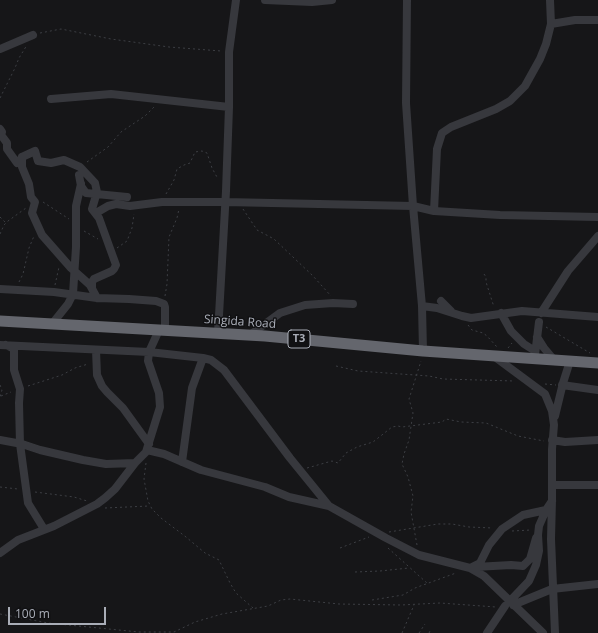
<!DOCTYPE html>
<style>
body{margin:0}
#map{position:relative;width:598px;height:633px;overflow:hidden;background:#161618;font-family:"Open Sans",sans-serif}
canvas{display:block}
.scale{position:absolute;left:8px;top:607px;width:98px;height:18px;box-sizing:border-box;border:2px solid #a9adb7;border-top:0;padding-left:5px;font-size:12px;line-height:14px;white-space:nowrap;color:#a9adb7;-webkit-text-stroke:3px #111113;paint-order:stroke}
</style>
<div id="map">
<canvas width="598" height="633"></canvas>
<div class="scale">100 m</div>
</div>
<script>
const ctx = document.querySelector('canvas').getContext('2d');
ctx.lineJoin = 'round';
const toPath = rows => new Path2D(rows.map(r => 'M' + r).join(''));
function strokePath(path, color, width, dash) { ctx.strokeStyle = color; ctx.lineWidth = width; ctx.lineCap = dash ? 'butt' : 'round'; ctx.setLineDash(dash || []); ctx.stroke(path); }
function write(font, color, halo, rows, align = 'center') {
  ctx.font = font + ' "Open Sans",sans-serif'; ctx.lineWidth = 3; ctx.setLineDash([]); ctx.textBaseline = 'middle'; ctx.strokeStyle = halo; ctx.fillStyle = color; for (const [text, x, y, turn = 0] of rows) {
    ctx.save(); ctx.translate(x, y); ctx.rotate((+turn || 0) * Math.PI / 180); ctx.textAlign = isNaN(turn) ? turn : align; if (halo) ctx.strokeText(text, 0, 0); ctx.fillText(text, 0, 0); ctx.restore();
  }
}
strokePath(toPath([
 [40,33,61,29,111,39,169,47,221,51],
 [0,98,15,68,19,58,27,45],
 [87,162,108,147,121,132,145,116,155,106],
 [166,194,174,180,177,169,184,165,190,163,195,152,202,151,207,153,212,168,218,179],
 [43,202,69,219],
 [243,209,257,230,274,239,313,276,331,296],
 [0,217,6,223],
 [84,231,98,239],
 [0,234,4,225,8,221,26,208],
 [117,248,127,241,132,228,134,214],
 [484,274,486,277,486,282,494,307],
 [19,282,23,274,29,248,34,236],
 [55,285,59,267],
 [165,296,167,284,169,237,177,218,179,209],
 [468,325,472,330,483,333,487,336,497,347],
 [546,327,590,353],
 [508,348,512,343],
 [336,366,358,371,429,376,443,379,514,381],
 [545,384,556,385],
 [0,385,2,390,0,397],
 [28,386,62,375,75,368,88,364],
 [1,396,11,392],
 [146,463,144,479,148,501,152,509,161,518,186,537,205,553,219,560,230,583,236,593,253,608],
 [307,468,332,461,338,463,346,453,357,447,373,442,392,427,398,426,402,427,442,422,446,419,461,422,486,423,518,436,544,441],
 [0,487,18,489],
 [35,492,74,497,87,501],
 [105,508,149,506],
 [512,531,531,530],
 [389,532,438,524,452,524,469,527,493,528],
 [417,545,411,512,413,496,408,477,402,464,404,454,409,440,413,413,409,399,421,361],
 [340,548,369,537],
 [388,548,427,583],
 [355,572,380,571,409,568],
 [372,600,403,595,415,588,456,573],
 [0,614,48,623,139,632,174,632,195,622,222,614,268,606,281,600,290,599,339,604,401,605,440,603,496,607],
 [402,633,414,605],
 [419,633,425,624],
 [429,633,430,631]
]), '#3d3f44', 1, [2, 3]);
strokePath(toPath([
 [265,0,312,2,332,0],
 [407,0,406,103,413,206,422,306,423,351],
 [551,24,575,20,598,20],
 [0,49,33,35],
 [51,99,111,94,229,107],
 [0,129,2,132,1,135,7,143,7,149,17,163,20,161,22,157,22,167,29,184,31,197,35,202,32,213,42,235,71,268,90,285,97,298],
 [22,157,35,151,38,161,51,163,64,160,80,167,95,183,97,192,92,209,99,218,116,265,114,269,112,271,94,279,92,282,92,288],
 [79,175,81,186,86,193,127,197],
 [434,211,437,149,442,133,451,127,496,109,510,101,525,86,540,59,546,44,551,24,550,0],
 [96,213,108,206,116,204,130,206,162,202,225,202,413,206,434,211,500,215,598,217],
 [0,289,54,292,97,298,129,299,156,301,164,304,165,307,165,330],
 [441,301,451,311],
 [422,306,437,308,462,316,471,318,522,311,598,317],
 [501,313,511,331,524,344,535,351],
 [541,313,568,271,598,236],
 [52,324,68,304,73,294,76,247,76,206,81,184],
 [218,333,226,191,229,107,229,52,236,0],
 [250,335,280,313,305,305,333,303,353,304],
 [537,337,544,348,555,361],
 [0,345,149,352,203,358,211,360,224,370,290,458,329,506],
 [6,345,14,349,14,370,20,389,19,403,20,444,28,503,44,529],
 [96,350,97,375,102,386,107,392,123,408,149,444],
 [535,355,539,322],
 [495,357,545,394,552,411,554,425,552,449,552,500,551,539,555,633],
 [562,385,598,390],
 [555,416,563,383,570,361],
 [0,440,22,444,40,450,83,460,106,464,135,463],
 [552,440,565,442,598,440],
 [147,450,164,454,201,470,265,487,289,497,329,506,386,538,419,555,470,568,484,576,543,633],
 [182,462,192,388,203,358],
 [552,485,598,485],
 [0,553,18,540,54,526,97,504,105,498,115,489,135,463,146,452,160,407,159,393,148,361,149,352,159,330],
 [475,567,511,565,523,566,530,559,536,538],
 [470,568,480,563,489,545,502,529,523,515,546,510],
 [510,601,529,581,536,565,539,551,538,535,539,526,546,510,552,501],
 [513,605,552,589,598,584],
 [487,633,505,606]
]), '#37383d', 8);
strokePath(toPath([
 [0,321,265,336,423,351,598,363]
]), '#64666d', 11);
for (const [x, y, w] of [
 [299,339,22]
]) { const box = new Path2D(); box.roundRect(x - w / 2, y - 9, w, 18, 3); ctx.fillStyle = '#111113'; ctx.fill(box); strokePath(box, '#a9adb7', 1); }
write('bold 11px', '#a9adb7', null, [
 ["T3",299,339]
]);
write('12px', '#a9adb7', '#111113', [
 ["Singida Road",240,322,4]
]);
</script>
